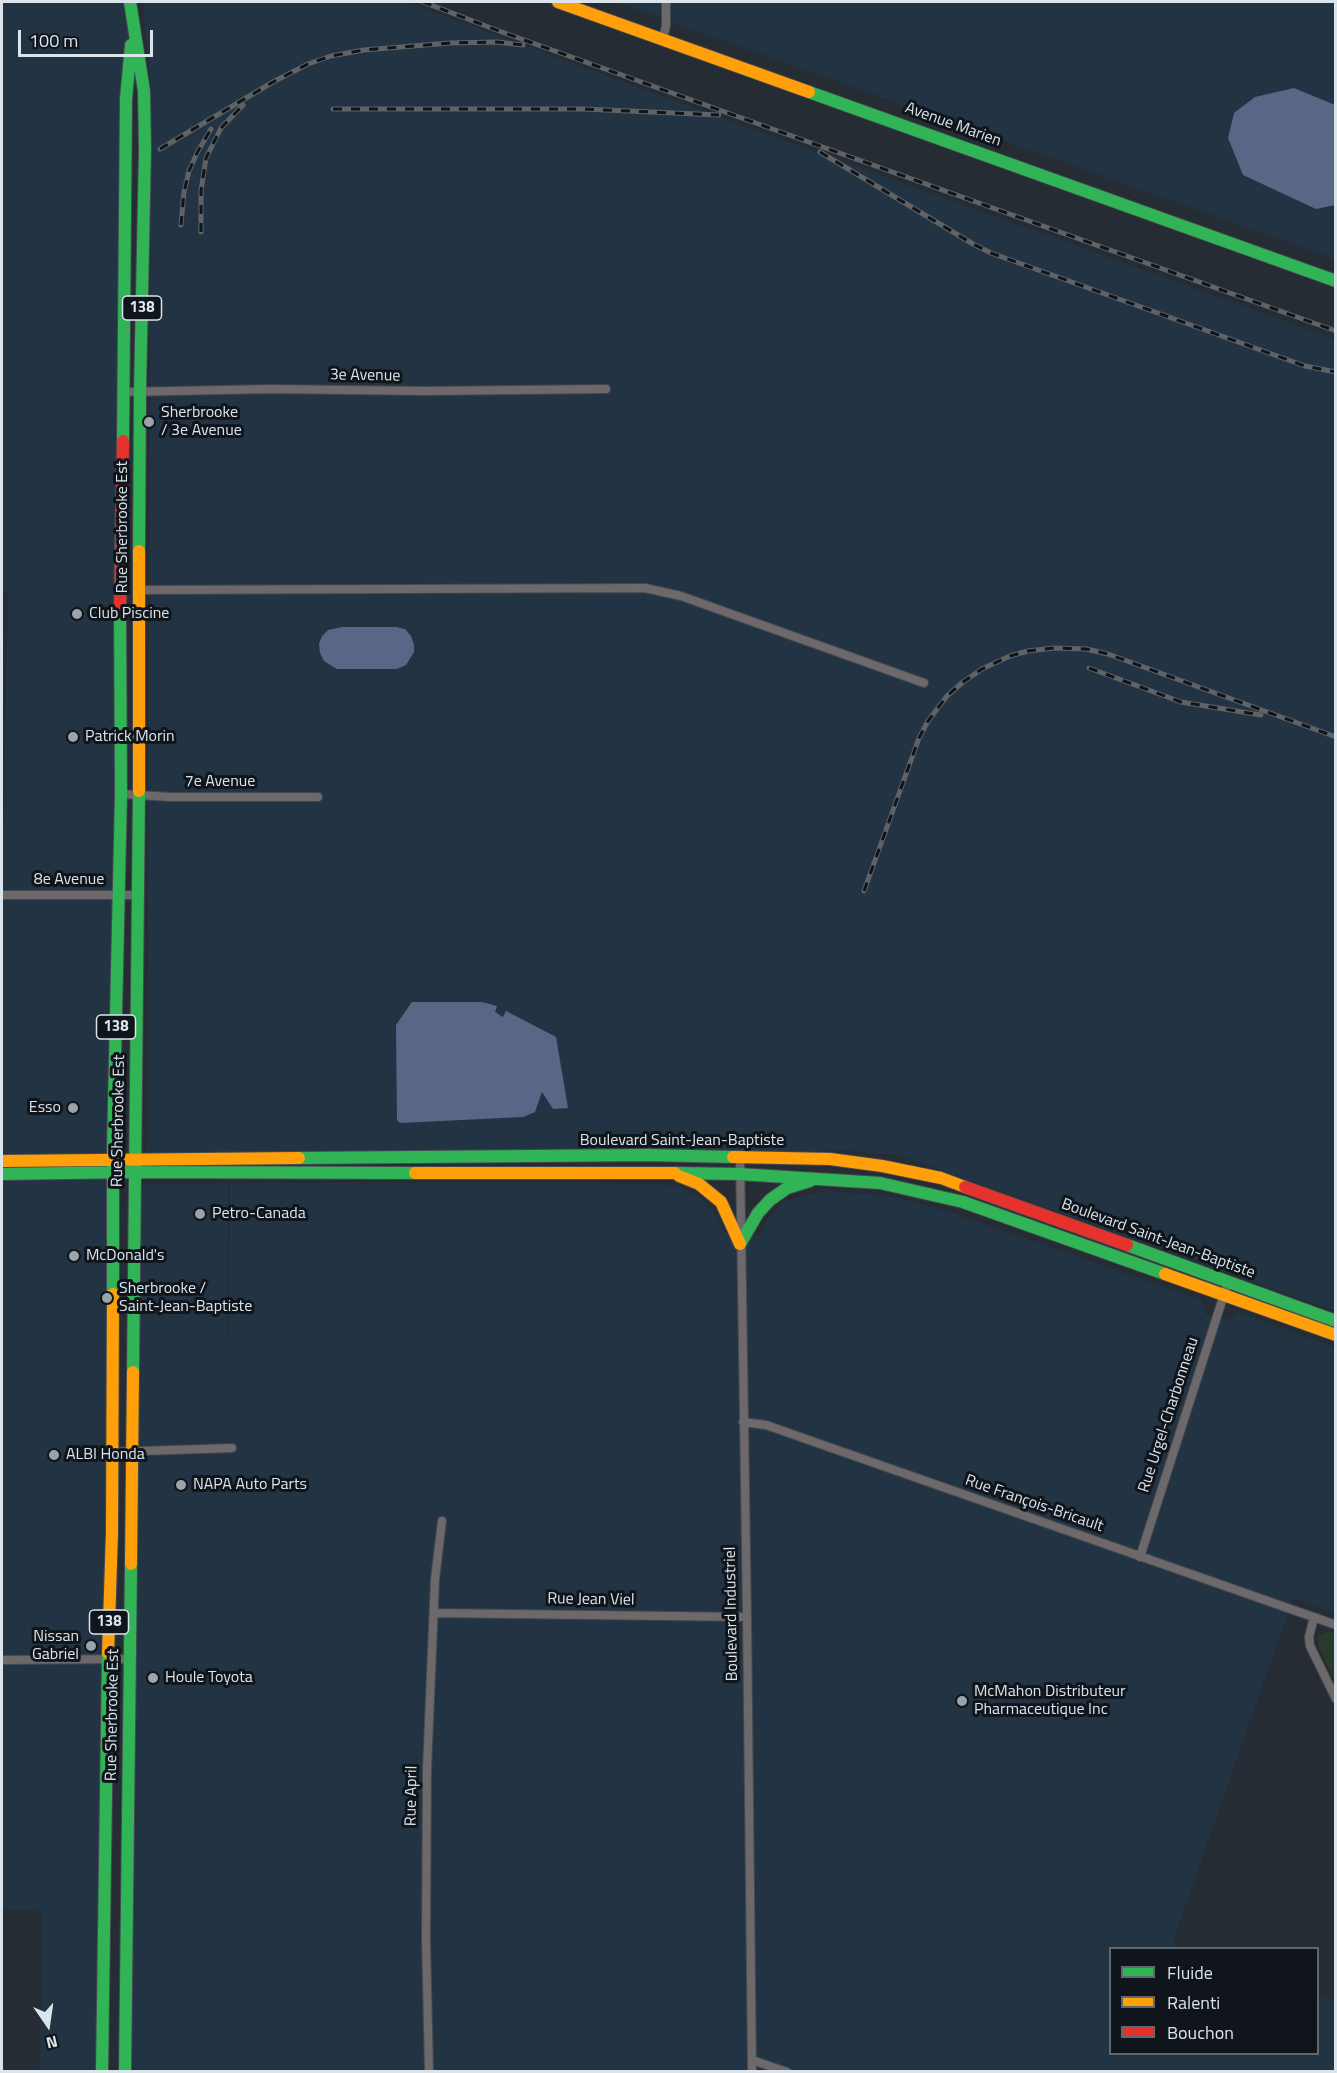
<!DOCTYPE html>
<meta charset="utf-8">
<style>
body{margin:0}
#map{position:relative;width:1337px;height:2073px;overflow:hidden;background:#252c33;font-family:"Titillium Web",sans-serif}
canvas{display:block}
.frame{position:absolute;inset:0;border:3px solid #dbe3eb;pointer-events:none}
.legend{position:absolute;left:1109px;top:1947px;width:210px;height:108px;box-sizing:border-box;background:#0f151a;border:2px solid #61676e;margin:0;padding:8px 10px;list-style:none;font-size:18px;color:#dbe3eb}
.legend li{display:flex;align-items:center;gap:12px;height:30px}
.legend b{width:30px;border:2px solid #61676e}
.north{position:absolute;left:18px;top:1995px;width:60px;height:60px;-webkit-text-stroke:4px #0f151a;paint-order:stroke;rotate:167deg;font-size:16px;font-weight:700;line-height:24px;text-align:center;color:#dbe3eb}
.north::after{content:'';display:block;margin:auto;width:21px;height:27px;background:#dbe3eb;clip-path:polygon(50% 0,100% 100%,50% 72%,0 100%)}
.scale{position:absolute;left:18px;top:30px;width:135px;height:27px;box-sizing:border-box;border:3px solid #dbe3eb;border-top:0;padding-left:8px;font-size:18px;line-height:21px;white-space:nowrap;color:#dbe3eb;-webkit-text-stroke:4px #0f151a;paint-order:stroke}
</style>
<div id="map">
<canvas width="1337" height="2073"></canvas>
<div class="frame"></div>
<ul class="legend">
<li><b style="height:8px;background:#30b455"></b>Fluide</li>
<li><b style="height:8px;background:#ff9f0a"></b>Ralenti</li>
<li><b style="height:8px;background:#e5322d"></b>Bouchon</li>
</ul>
<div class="north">N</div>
<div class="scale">100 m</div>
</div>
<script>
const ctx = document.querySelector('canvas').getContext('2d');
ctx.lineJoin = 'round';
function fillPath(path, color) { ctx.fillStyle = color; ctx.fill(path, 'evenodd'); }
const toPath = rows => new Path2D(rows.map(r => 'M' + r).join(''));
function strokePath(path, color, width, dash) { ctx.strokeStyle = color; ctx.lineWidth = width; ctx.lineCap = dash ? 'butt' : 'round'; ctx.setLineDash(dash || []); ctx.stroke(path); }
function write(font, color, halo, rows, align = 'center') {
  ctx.font = font + ' "Titillium Web",sans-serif'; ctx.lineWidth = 6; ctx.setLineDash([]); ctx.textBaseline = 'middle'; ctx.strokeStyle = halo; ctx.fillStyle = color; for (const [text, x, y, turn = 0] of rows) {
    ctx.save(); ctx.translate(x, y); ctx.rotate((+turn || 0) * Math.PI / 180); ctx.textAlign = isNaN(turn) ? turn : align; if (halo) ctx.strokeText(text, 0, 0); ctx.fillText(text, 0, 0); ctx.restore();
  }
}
fillPath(toPath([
 [2,2,134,2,102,2071,40,2071,42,1911,2,1910,2,895,8,593,2,593],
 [143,2,407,2,689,106,1335,339,1335,1311,899,1155,850,1151,315,1152,147,1156,151,90],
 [615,2,1335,2,1335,259],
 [545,1182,675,1185,697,1195,709,1206,718,1218,723,1231,759,1235,770,1215,784,1202,803,1195,830,1191,891,1196,944,1210,1202,1300,1205,1314,1227,1320,1238,1312,1335,1347,1335,1613,1293,1598,1172,1944,1185,1948,1110,1948,1110,2054,1318,2054,1318,1994,1335,2000,1335,2071,125,2072,134,1185,228,1183,228,1411,230,1183]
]), '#223443');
fillPath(toPath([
 [1330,1631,1335,1633,1335,1682,1318,1644,1319,1635]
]), '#283a2a');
fillPath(toPath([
 [1294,88,1335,105,1335,205,1316,209,1243,175,1228,138,1234,113,1255,97],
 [342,627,396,627,405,629,411,636,414,645,414,652,406,665,397,669,337,669,324,661,320,653,319,644,322,636,328,630],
 [412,1002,482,1002,497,1006,495,1012,503,1017,506,1011,556,1037,568,1108,553,1109,542,1092,535,1112,523,1117,400,1123,397,1120,396,1025]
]), '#586786');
const street = toPath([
 [663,38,666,26,666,2],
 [124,392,272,389,425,391,606,389],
 [139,590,645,588,681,596,924,683],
 [121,794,171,797,318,797],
 [2,895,137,895],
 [740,1156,747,1617,752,2072],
 [743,1422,766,1425,1336,1625],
 [112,1452,232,1448],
 [1140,1557,1228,1282],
 [434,1613,747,1617],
 [1314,1617,1309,1637,1310,1646,1336,1699],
 [2,1660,130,1659],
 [752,2060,787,2072],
 [429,2072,426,1939,427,1769,435,1579,442,1521]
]);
const fast = toPath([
 [130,2,144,91,145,150,140,392,139,551],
 [809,92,1336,281],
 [123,441,126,99,131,45],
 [299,1158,648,1155,733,1157],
 [675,1173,739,1174,880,1183,963,1202,1165,1274],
 [2,1174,135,1172,415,1173],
 [740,1244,758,1213,770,1200,787,1188,810,1181],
 [1127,1245,1336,1321],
 [113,1294,113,1148,121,794,120,610],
 [133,1372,139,791],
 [102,2072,108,1653],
 [125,2072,131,1564]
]);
const slow = toPath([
 [558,2,809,92],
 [139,791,139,551],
 [733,1157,830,1159,882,1166,941,1178,965,1187],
 [2,1161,299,1158],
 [415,1173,675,1173],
 [679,1176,699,1184,721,1202,740,1244],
 [1165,1274,1336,1335],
 [131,1564,133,1372],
 [108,1653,112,1532,113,1294]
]);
const jam = toPath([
 [120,610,123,441],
 [965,1187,1127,1245]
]);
strokePath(street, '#434950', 10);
strokePath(fast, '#434950', 14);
strokePath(slow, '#434950', 14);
strokePath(jam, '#434950', 14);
strokePath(street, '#6d6869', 8);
strokePath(fast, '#30b455', 12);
strokePath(slow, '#ff9f0a', 12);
strokePath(jam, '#e5322d', 12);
const rail = toPath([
 [423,2,499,31,1336,331],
 [333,109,583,109,719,115],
 [160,149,273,82,308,64,331,56,364,50,450,43,497,42,523,45],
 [820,152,973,244,991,253,1305,366,1336,372],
 [181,225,184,192,189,171,198,151,211,129],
 [201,232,201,191,206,158,221,128,243,105],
 [1089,668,1181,702,1261,715],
 [864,891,919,738,928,721,947,696,963,682,982,669,1010,656,1028,651,1054,648,1086,649,1108,654,1336,737]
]);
strokePath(rail, '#606366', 5);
strokePath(rail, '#0f151a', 3, [9]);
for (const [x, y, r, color] of [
 [149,422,6,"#9ba3ab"],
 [77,614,6,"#9ba3ab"],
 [73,737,6,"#9ba3ab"],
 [73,1108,6,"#9ba3ab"],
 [200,1214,6,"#9ba3ab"],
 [74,1256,6,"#9ba3ab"],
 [107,1298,6,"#9ba3ab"],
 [54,1455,6,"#9ba3ab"],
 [181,1485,6,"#9ba3ab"],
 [91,1646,6,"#9ba3ab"],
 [153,1678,6,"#9ba3ab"],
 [962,1701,6,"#9ba3ab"]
]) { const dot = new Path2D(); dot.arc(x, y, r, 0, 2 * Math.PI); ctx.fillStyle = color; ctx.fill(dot); strokePath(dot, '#0f151a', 2); }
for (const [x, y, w] of [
 [142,308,39],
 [116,1027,39],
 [109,1622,39]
]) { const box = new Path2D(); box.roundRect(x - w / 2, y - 12, w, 24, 4.5); ctx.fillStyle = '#0f151a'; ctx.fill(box); strokePath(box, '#dbe3eb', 1.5); }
write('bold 15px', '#dbe3eb', null, [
 ["138",142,308],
 ["138",116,1027],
 ["138",109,1622]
]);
write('16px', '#dbe3eb', '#0f151a', [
 ["Avenue Marien",953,125,20],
 ["3e Avenue",365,376,1],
 ["Rue Sherbrooke Est",123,527,-90],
 ["7e Avenue",220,782],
 ["8e Avenue",69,880],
 ["Rue Sherbrooke Est",119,1121,-89],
 ["Boulevard Saint-Jean-Baptiste",682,1141],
 ["Boulevard Saint-Jean-Baptiste",1158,1239,20],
 ["Rue Urgel-Charbonneau",1169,1415,-72],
 ["Rue François-Bricault",1034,1504,19],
 ["Rue Jean Viel",591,1600,1],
 ["Boulevard Industriel",732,1614,-91],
 ["Rue Sherbrooke Est",113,1715,-89],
 ["Rue April",412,1796,-89]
]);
write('16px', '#dbe3eb', '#0f151a', [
 ["Sherbrooke",161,413],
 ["/ 3e Avenue",161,431],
 ["Club Piscine",89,614],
 ["Patrick Morin",85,737],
 ["Esso",61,1108,"right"],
 ["Petro-Canada",212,1214],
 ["McDonald's",86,1256],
 ["Sherbrooke /",119,1289],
 ["Saint-Jean-Baptiste",119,1307],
 ["ALBI Honda",66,1455],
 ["NAPA Auto Parts",193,1485],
 ["Nissan",79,1637,"right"],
 ["Gabriel",79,1655,"right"],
 ["Houle Toyota",165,1678],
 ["McMahon Distributeur",974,1692],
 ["Pharmaceutique Inc",974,1710]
], 'left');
</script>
